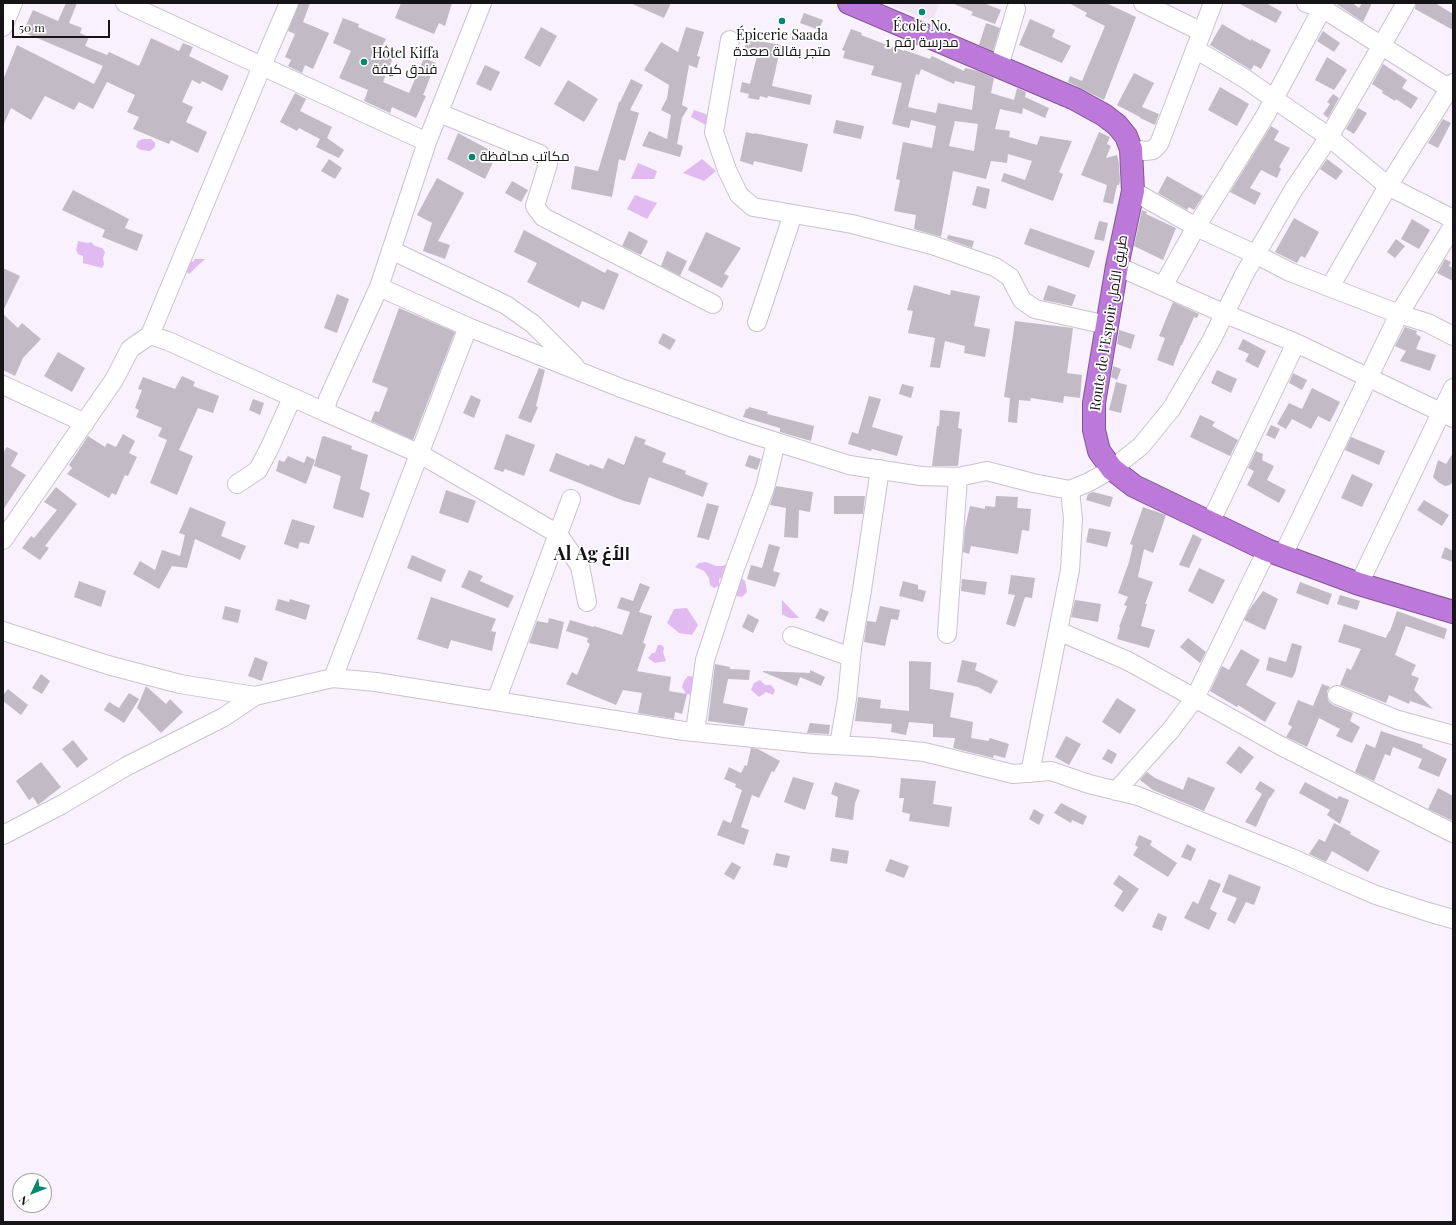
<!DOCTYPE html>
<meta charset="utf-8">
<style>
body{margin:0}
#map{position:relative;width:1456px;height:1225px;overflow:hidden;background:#f9f1fd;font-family:"Playfair Display",serif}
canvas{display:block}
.frame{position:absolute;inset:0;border:4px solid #161417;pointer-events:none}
.north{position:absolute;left:12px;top:1173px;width:40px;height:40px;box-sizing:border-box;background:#fff;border:1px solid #a2a1a2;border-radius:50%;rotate:227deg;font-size:11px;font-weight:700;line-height:16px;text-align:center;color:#161417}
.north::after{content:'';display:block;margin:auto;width:14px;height:18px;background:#01896f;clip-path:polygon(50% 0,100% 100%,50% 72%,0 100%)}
.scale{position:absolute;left:12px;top:20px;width:98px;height:18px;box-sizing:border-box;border:2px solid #161417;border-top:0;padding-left:5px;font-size:12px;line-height:14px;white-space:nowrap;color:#161417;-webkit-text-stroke:3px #fff;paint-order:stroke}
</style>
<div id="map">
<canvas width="1456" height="1225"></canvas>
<div class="frame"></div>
<div class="north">N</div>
<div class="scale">50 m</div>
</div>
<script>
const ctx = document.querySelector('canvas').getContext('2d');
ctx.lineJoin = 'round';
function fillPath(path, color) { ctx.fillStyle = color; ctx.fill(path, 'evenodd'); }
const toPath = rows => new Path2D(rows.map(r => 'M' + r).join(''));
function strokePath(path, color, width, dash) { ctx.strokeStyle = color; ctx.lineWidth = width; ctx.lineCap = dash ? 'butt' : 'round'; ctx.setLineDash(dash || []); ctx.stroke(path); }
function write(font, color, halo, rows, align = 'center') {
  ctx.font = font + ' "Playfair Display",Cairo,serif'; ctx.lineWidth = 3.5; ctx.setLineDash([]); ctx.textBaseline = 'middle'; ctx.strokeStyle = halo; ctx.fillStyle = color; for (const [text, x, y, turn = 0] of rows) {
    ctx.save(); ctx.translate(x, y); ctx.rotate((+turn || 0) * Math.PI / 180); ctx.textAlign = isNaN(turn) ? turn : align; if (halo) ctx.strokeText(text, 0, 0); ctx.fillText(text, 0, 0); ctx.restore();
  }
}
fillPath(toPath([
 [884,3,940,3,932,21]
]), '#f0e4f5');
fillPath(toPath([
 [694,110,708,115,706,125,691,117],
 [143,139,151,139,155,143,155,147,150,151,141,150,136,147,138,141],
 [702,159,716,171,704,181,683,173],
 [638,163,657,171,654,179,631,179],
 [635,195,657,203,647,219,627,209],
 [78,241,88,243,91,242,95,246,102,248,105,252,103,258,104,264,102,268,83,263,83,256,78,254,76,250],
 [195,259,205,259,189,274,184,269,185,261,193,262],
 [706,562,716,566,723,566,729,562,727,574,719,579,719,586,714,588,710,585,709,578,704,571,695,567,699,563],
 [738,576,745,581,747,592,742,597,730,595],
 [782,600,799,618,789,618,782,614],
 [687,608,698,625,692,635,679,633,667,623,674,609],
 [658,645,662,645,664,648,663,652,666,661,655,663,648,658,652,653,655,653],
 [688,676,697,677,695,695,686,694,682,687,684,681],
 [760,680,765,685,771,685,775,690,773,695,766,692,759,697,751,690,754,683]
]), '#e1baf2');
fillPath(toPath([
 [66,3,77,3,69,23,82,28,80,33,89,37,85,46,107,55,109,52,139,66,151,38,179,51,183,43,193,47,189,56,229,76,222,91,202,81,200,84,192,80,182,102,193,107,186,122,207,132,198,153,171,140,169,144,133,129,139,117,127,112,135,95,107,82,93,109,79,102,74,110,45,96,31,120,11,108,3,126,3,80,17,45,94,84,103,66,23,32,33,10,58,21],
 [299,3,310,3,303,22,329,33,313,69,305,65,302,73,288,66,291,60,285,57,295,34,288,31],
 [401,3,452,3,445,26,439,23,434,34,395,18],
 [630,3,671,3,664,18],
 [952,3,984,3,1001,10,995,24,971,15,973,12],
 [1069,3,1106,3,1136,17,1104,100,1068,82,1070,76,1082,81,1105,26,1085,16,1087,13],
 [1238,3,1266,3,1282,12,1276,23],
 [1335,3,1352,3,1359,8,1362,3,1372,3,1363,22],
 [1416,3,1435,3,1453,14,1453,30,1415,9],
 [804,13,823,20,819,30,800,23],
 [343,18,359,24,358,27,386,39,382,47,395,53,383,82,409,93,424,58,436,63,423,95,426,96,416,118,392,107,390,113,364,101,368,90,339,78,351,51,333,43],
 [1030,19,1055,30,1052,37,1071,46,1062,63,1019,45],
 [986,23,1000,28,993,51,979,45],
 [1222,24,1251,41,1251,39,1271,50,1261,69,1254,65,1251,70,1210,45],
 [541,27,557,36,540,67,524,58],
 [686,27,704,32,697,56,700,57,697,68,689,65,682,105,688,108,682,118,677,144,683,146,680,157,642,146,649,131,667,139,671,115,661,110,667,98,669,85,644,70,661,42,678,52],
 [851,29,862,33,861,35,890,46,904,51,904,50,930,59,932,56,964,71,965,68,978,71,994,78,991,93,1014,100,1017,88,1026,92,1025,97,1049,108,1045,118,1023,108,1022,114,1000,109,995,129,1010,131,1009,137,1037,145,1040,136,1072,141,1059,172,1063,174,1053,201,1001,181,1004,173,1025,180,1032,161,1008,154,1007,163,991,161,986,179,953,171,941,237,914,229,916,215,894,211,900,180,896,179,903,142,932,148,936,126,911,120,909,128,892,124,902,83,871,75,874,66,843,58,845,51,842,50],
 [921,69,954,84,955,81,975,86,972,110,938,103,936,113,908,107,916,74,919,75],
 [955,121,978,124,974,151,949,146],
 [1323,31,1340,43,1334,52,1317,41],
 [746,39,781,45,772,86,812,95,810,105,768,96,767,98,760,96,759,100,748,98,749,94,740,92,742,82,750,84,757,56,744,54],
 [1327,57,1347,70,1334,90,1315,80],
 [1383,64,1407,80,1402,88,1418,98,1411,109,1396,99,1395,101,1382,93,1383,91,1372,84],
 [485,65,500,72,491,91,476,84],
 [1134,73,1154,83,1142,107,1159,114,1155,125,1140,118,1140,117,1117,105],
 [631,79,643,85,630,110,639,113,625,161,619,159,612,197,571,189,575,166,598,171,619,102,620,102],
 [568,80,598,99,584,122,554,104],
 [1220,87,1249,104,1237,126,1208,110],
 [295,93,306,99,300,111,332,127,327,138,344,150,339,158,316,147,320,139,299,128,297,131,280,122],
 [1333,94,1339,98,1328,118,1323,114,1330,104,1327,102],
 [1358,108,1367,113,1354,134,1346,129],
 [1443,119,1451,123,1438,148,1428,143],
 [836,120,864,126,861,139,833,133],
 [1271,126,1279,131,1274,140,1290,148,1279,167,1281,169,1277,178,1261,170,1250,188,1261,193,1255,205,1230,192],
 [746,132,754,134,754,133,808,144,802,172,754,161,753,165,740,161],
 [1099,132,1110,137,1107,144,1111,146,1106,158,1117,155,1119,164,1120,181,1119,185,1117,185,1113,204,1103,202,1107,185,1081,175],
 [458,133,497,154,485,179,447,159],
 [329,159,342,168,335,179,321,171],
 [1327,159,1343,171,1336,180,1320,169],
 [1167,176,1203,196,1194,210,1189,207,1187,210,1158,193],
 [437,178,464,193,438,241,450,245,445,259,423,251,432,223,417,215],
 [512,181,528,190,521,202,505,193],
 [977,186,990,189,986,209,972,205],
 [73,190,129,219,125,228,143,235,137,251,102,237,105,230,62,210],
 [1142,210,1147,212,1146,214,1176,228,1163,260,1134,246],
 [1294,218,1319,232,1305,258,1301,256,1297,263,1275,252],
 [1412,219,1430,230,1419,249,1401,239],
 [1099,221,1108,223,1104,241,1094,239],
 [1030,228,1095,251,1089,268,1024,244],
 [524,230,605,273,607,269,619,274,604,310,582,301,579,308,527,282,537,263,514,252],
 [629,231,648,241,641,255,622,246],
 [706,232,741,248,724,274,729,276,722,288,688,270],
 [948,235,974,241,972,248,947,239],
 [1396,239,1405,246,1395,258,1387,252],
 [667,251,687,261,680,276,661,266],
 [1445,259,1451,262,1449,266,1453,268,1453,281,1437,273],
 [3,268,20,276,3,311],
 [914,285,950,295,951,290,980,296,974,326,990,329,985,357,964,353,965,346,945,341,940,368,930,367,935,338,908,333,913,311,907,310],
 [1048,285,1076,295,1072,306,1043,300],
 [337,294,349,299,337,333,324,328],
 [1173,302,1199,314,1197,318,1194,317,1182,345,1181,345,1173,366,1157,360,1165,338,1159,336],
 [399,308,455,332,413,440,371,421,375,411,379,412,388,388,372,382],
 [3,314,18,328,22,323,41,339,23,358,15,376,3,370],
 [1015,321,1073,328,1067,373,1082,375,1080,398,1064,396,1063,403,1031,398,1030,401,1019,400,1017,423,1008,422,1010,398,1004,397],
 [1405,327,1417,331,1416,334,1421,337,1416,349,1436,355,1430,371,1400,361,1406,351,1395,346],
 [1119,330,1135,335,1131,349,1117,344],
 [663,333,676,340,670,350,658,343],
 [1243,339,1266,351,1258,368,1245,361,1249,354,1238,349],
 [58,352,85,368,72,392,44,376],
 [1113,366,1121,369,1117,380,1111,377],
 [539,368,545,370,536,406,538,407,531,423,518,418],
 [1217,370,1237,379,1231,393,1211,383],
 [1293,373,1307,380,1302,390,1289,383],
 [182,376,195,382,193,386,219,396,213,413,198,408,179,450,193,456,177,495,150,483,167,440,158,436,162,428,136,417,139,410,135,408,142,390,138,389,143,377,175,389],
 [1116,382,1127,385,1121,413,1109,410],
 [902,384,914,387,911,398,899,394],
 [1312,388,1340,402,1330,422,1318,416,1311,429,1292,419,1286,429,1277,424,1289,403,1302,409],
 [471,395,481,400,474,418,463,413],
 [869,396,881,399,872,427,903,436,897,456,872,449,871,451,848,444,852,432,858,434],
 [253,399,264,403,260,415,249,410],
 [749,407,768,412,767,414,814,426,811,441,780,432,780,428,743,417,746,409,748,409],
 [940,410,960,412,958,428,962,429,958,466,932,466,937,426,939,426],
 [1200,415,1215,422,1212,426,1238,440,1230,456,1190,437],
 [1271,425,1280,429,1275,439,1266,435],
 [123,434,135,441,129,453,137,457,128,476,125,475,116,495,112,493,109,498,67,474,72,468,69,465,88,436,105,447,107,443,116,447],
 [506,434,535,445,524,476,505,469,503,472,494,469],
 [324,436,352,446,351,449,368,455,360,489,370,493,363,518,333,508,341,476,314,466,322,437],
 [635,436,646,440,644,444,666,453,662,462,686,471,685,474,708,483,703,497,649,477,640,505,624,501,549,471,556,453,589,466,590,464,603,469,608,458,624,465],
 [1351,437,1385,451,1379,465,1345,450],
 [7,447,18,453,11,466,26,475,3,510,3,453],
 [1256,451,1263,454,1262,460,1274,466,1267,480,1286,490,1279,503,1247,485,1254,471,1248,468],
 [1453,453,1453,482,1450,485,1445,486,1438,482,1433,477,1438,460,1446,464],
 [749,455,761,459,757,470,745,466],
 [288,456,304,463,307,456,315,460,306,484,276,471,279,460,284,462],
 [1352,474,1373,484,1362,507,1341,498],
 [776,486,813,492,810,512,799,510,798,538,784,537,786,508,770,505],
 [56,487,77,504,45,546,49,548,40,560,22,548,31,536,34,538,57,510,44,502],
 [446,490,476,501,468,523,439,513],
 [1093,492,1113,497,1110,507,1086,500,1088,494],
 [834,496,865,496,863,514,834,514],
 [996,496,1018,497,1017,508,1031,509,1029,531,1022,530,1018,554,971,546,969,554,963,552,965,528,970,506,985,509,985,506,995,507],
 [1424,500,1449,515,1442,526,1417,510],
 [707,503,719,506,709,540,697,537],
 [190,507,226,522,221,536,246,546,240,560,195,539,187,568,172,566,159,589,133,574,140,561,155,570,162,550,180,556,185,535,179,533],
 [1143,507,1166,515,1153,553,1144,549,1138,577,1153,582,1145,604,1147,604,1141,626,1155,630,1149,648,1117,639,1120,628,1119,627,1127,606,1124,605,1128,597,1118,593,1129,562,1133,545,1130,544],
 [292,519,315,526,309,544,300,542,298,549,284,544],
 [1089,528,1111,532,1107,547,1086,542],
 [1193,534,1202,539,1189,568,1179,565],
 [769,544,780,547,773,571,780,573,775,587,747,579,751,565,762,568],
 [1445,547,1453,551,1453,562,1441,558],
 [412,555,446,570,441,582,407,568],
 [1199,568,1225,580,1213,604,1188,591],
 [469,570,483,576,480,581,514,596,508,608,461,587],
 [1011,575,1035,578,1032,598,1025,597,1015,627,1006,624,1015,595,1008,594],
 [962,579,987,582,985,595,961,591],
 [79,581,106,591,101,607,74,597],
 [903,581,918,585,918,589,926,591,923,602,899,596],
 [1300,582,1332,594,1328,605,1296,593],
 [640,583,650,587,639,612,652,616,643,643,646,644,637,671,671,677,669,691,687,694,682,714,675,712,674,719,638,713,642,693,623,690,616,705,566,684,572,672,577,675,590,644,587,642,588,638,566,631,570,620,593,627,594,626,622,635,630,612,617,608,621,597,633,601],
 [1263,591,1278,599,1265,630,1244,620,1249,610],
 [1340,595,1360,601,1357,610,1337,604],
 [431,597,496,619,491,631,496,632,492,651,451,640,448,649,417,639],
 [278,599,289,602,290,599,310,605,306,620,275,610],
 [1075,600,1101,604,1098,622,1071,617],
 [225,606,241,610,238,623,222,619],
 [880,606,900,610,898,620,891,619,885,646,864,642,867,621,876,622],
 [820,608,829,612,824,622,815,618],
 [1397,611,1447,629,1444,639,1406,626,1395,655,1416,665,1411,675,1419,678,1414,690,1433,709,1410,701,1409,704,1389,695,1386,703,1340,685,1347,668,1351,670,1361,649,1338,642,1344,624,1386,638,1389,631,1390,631],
 [748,614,759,620,753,633,742,627],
 [549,618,564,622,558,649,529,643,537,621,548,623],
 [1188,638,1206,652,1200,663,1180,647],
 [1292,643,1302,646,1295,673,1292,678,1266,670,1269,657,1286,662],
 [1241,649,1260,660,1246,685,1276,703,1265,722,1238,705,1237,707,1210,691,1222,666,1229,670],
 [255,657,268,662,262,681,248,676],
 [962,660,977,663,975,670,998,681,991,694,978,687,957,682],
 [909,661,931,662,930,689,954,693,950,717,973,722,971,738,988,741,990,738,1009,744,1005,758,994,755,993,758,953,748,955,738,933,737,933,724,909,722,906,735,891,732,892,724,855,721,858,697,881,700,880,708,909,711],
 [715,664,730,667,730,669,750,670,749,680,728,679,723,703,748,708,744,726,708,721],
 [810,670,825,677,821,686,800,677,797,686,763,672,763,671,810,673],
 [41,674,50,681,42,694,32,688],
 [1322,684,1330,687,1327,691,1327,696,1329,702,1333,705,1353,713,1350,721,1360,727,1352,743,1336,736,1340,729,1319,718,1307,747,1286,737,1292,727,1288,724,1298,700,1313,706],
 [146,686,166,704,170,699,183,712,161,733,137,708],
 [8,689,28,705,21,715,3,701,3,695],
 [129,693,139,699,124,723,104,710,109,702,119,708],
 [1117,698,1136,710,1120,734,1102,722],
 [810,723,830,725,829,734,807,733],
 [1381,731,1423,745,1422,747,1447,759,1439,777,1418,768,1422,759,1393,747,1390,756,1385,754,1374,781,1355,772,1366,744,1375,748],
 [1066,736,1081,744,1069,765,1055,757],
 [73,740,88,759,77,768,62,749],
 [1239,746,1254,757,1241,774,1226,763],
 [751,748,758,749,780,761,774,772,772,771,759,798,752,795,741,827,749,830,744,845,717,835,723,820,731,823,742,790,735,787,736,784,724,779,729,767,741,773,745,765,747,766],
 [1108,749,1117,754,1112,764,1102,759],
 [41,762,61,787,38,805,33,797,29,800,16,781],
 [1147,772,1155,778,1183,790,1188,777,1215,788,1204,811,1153,790,1140,780],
 [793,777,814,783,805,810,784,802],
 [901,778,936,781,933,804,952,807,949,827,909,821,910,814,902,812,904,798,899,798],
 [1260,781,1275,790,1270,798,1269,798,1256,827,1245,822,1262,794,1255,789],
 [835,782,860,790,855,803,853,820,835,817,838,797,831,794],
 [1305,782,1337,799,1339,796,1349,800,1340,824,1327,815,1330,810,1299,793],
 [1438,788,1453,796,1453,821,1428,809],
 [1061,803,1087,816,1083,825,1072,820,1071,823,1054,813],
 [1034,809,1044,815,1039,825,1029,819],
 [1334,823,1351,832,1350,834,1380,851,1368,872,1332,851,1326,862,1309,854,1319,839,1325,842],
 [1139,835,1152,841,1150,845,1177,863,1168,877,1133,855,1138,847,1135,845],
 [1187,844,1196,849,1191,861,1181,857],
 [832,848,849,851,847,864,830,861],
 [776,853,790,856,787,868,773,865],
 [890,859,909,866,904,878,885,871],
 [732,862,741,867,734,880,724,874],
 [1229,874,1261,887,1254,905,1246,902,1235,924,1227,920,1237,898,1222,892],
 [1119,875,1139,889,1123,912,1114,906,1123,891,1113,884],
 [1209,879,1221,884,1210,909,1217,913,1209,930,1184,918,1193,901,1198,904],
 [1158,913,1167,917,1162,931,1152,927]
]), '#c2bbc6');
const minor = toPath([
 [125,3,427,142],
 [1143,3,1202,32],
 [1306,3,1322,8,1453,91],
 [3,27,13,3],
 [730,40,714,132,727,170,739,195,753,207,852,224,932,245,995,267,1010,277,1022,300,1035,309,1107,325],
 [1195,49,1244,78,1329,137,1388,186,1453,219],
 [999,67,1016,9],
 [439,113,540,154,548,164,535,206,543,217,713,304],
 [1131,149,1145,151,1153,150,1159,144,1213,3],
 [1133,191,1196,227,1255,254,1290,272,1399,314,1428,323,1453,336],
 [391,250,506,305,533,324,575,366],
 [1117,266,1223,313,1296,343,1453,418],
 [1163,286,1196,227,1265,116,1325,3],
 [379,287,468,327,621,388,739,430,849,465,921,476,958,477,987,471,1033,483,1070,490,1089,482,1112,469,1141,446,1172,408,1211,341,1245,273,1294,189,1329,137,1406,3],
 [1330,287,1388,186,1453,83],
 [757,322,793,214],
 [150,335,262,66,289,3],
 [3,385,85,423],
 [325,412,420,454,558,534,580,566,587,602],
 [237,484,258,470,270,447,292,398],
 [1210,523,1296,343],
 [3,540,114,380,130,349,150,335,168,341,325,412,328,399,379,287,427,142,482,3],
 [1283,555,1399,314,1453,226],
 [1359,584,1453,388],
 [3,631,108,665,180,684,255,696,333,678,376,682,684,731,814,744,872,747,924,752,1013,774,1051,771,1089,784,1138,796,1292,858,1341,880,1376,895,1428,912,1453,919],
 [1058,631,1128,661,1281,746,1453,833],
 [947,634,958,477],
 [792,636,851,657],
 [333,678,468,327],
 [1337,695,1398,720,1453,735],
 [496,701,571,499],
 [695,732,705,660,735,568,765,488,776,442],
 [839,745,847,699,852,648,862,590,880,469],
 [1030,773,1070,570,1073,519,1070,490],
 [1116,791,1170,731,1195,698,1267,550],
 [3,835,61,805,127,766,224,717,255,696]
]);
const highway = toPath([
 [849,3,1075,99,1104,115,1117,125,1126,136,1131,149,1133,191,1117,266,1094,403,1094,430,1099,451,1112,469,1134,486,1267,550,1359,584,1453,612]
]);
strokePath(minor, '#cac2cd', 20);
strokePath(highway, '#825695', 24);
strokePath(minor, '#fff', 18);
strokePath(highway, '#bc79d9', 22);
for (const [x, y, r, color] of [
 [922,12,4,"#01896f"],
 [782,21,4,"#01896f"],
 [364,62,4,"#01896f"],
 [472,157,4,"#01896f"]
]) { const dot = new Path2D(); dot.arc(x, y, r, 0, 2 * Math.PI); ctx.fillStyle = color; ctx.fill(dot); strokePath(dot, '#fff', 1.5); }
write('14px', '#161417', '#fff', [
 ["École No.",922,27],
 ["1 مدرسة رقم",922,43],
 ["Épicerie Saada",782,36],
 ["متجر بقالة صعدة",782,52],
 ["Hôtel Kiffa",372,54,"left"],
 ["فندق كيفة",372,70,"left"],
 ["مكاتب محافظة",480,157,"left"]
]);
write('14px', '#161417', '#fff', [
 ["Route de l’Espoir طريق الأمل",1109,323,-81]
]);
write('bold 18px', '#161417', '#fff', [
 ["Al Ag الأغ",592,554]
]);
</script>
